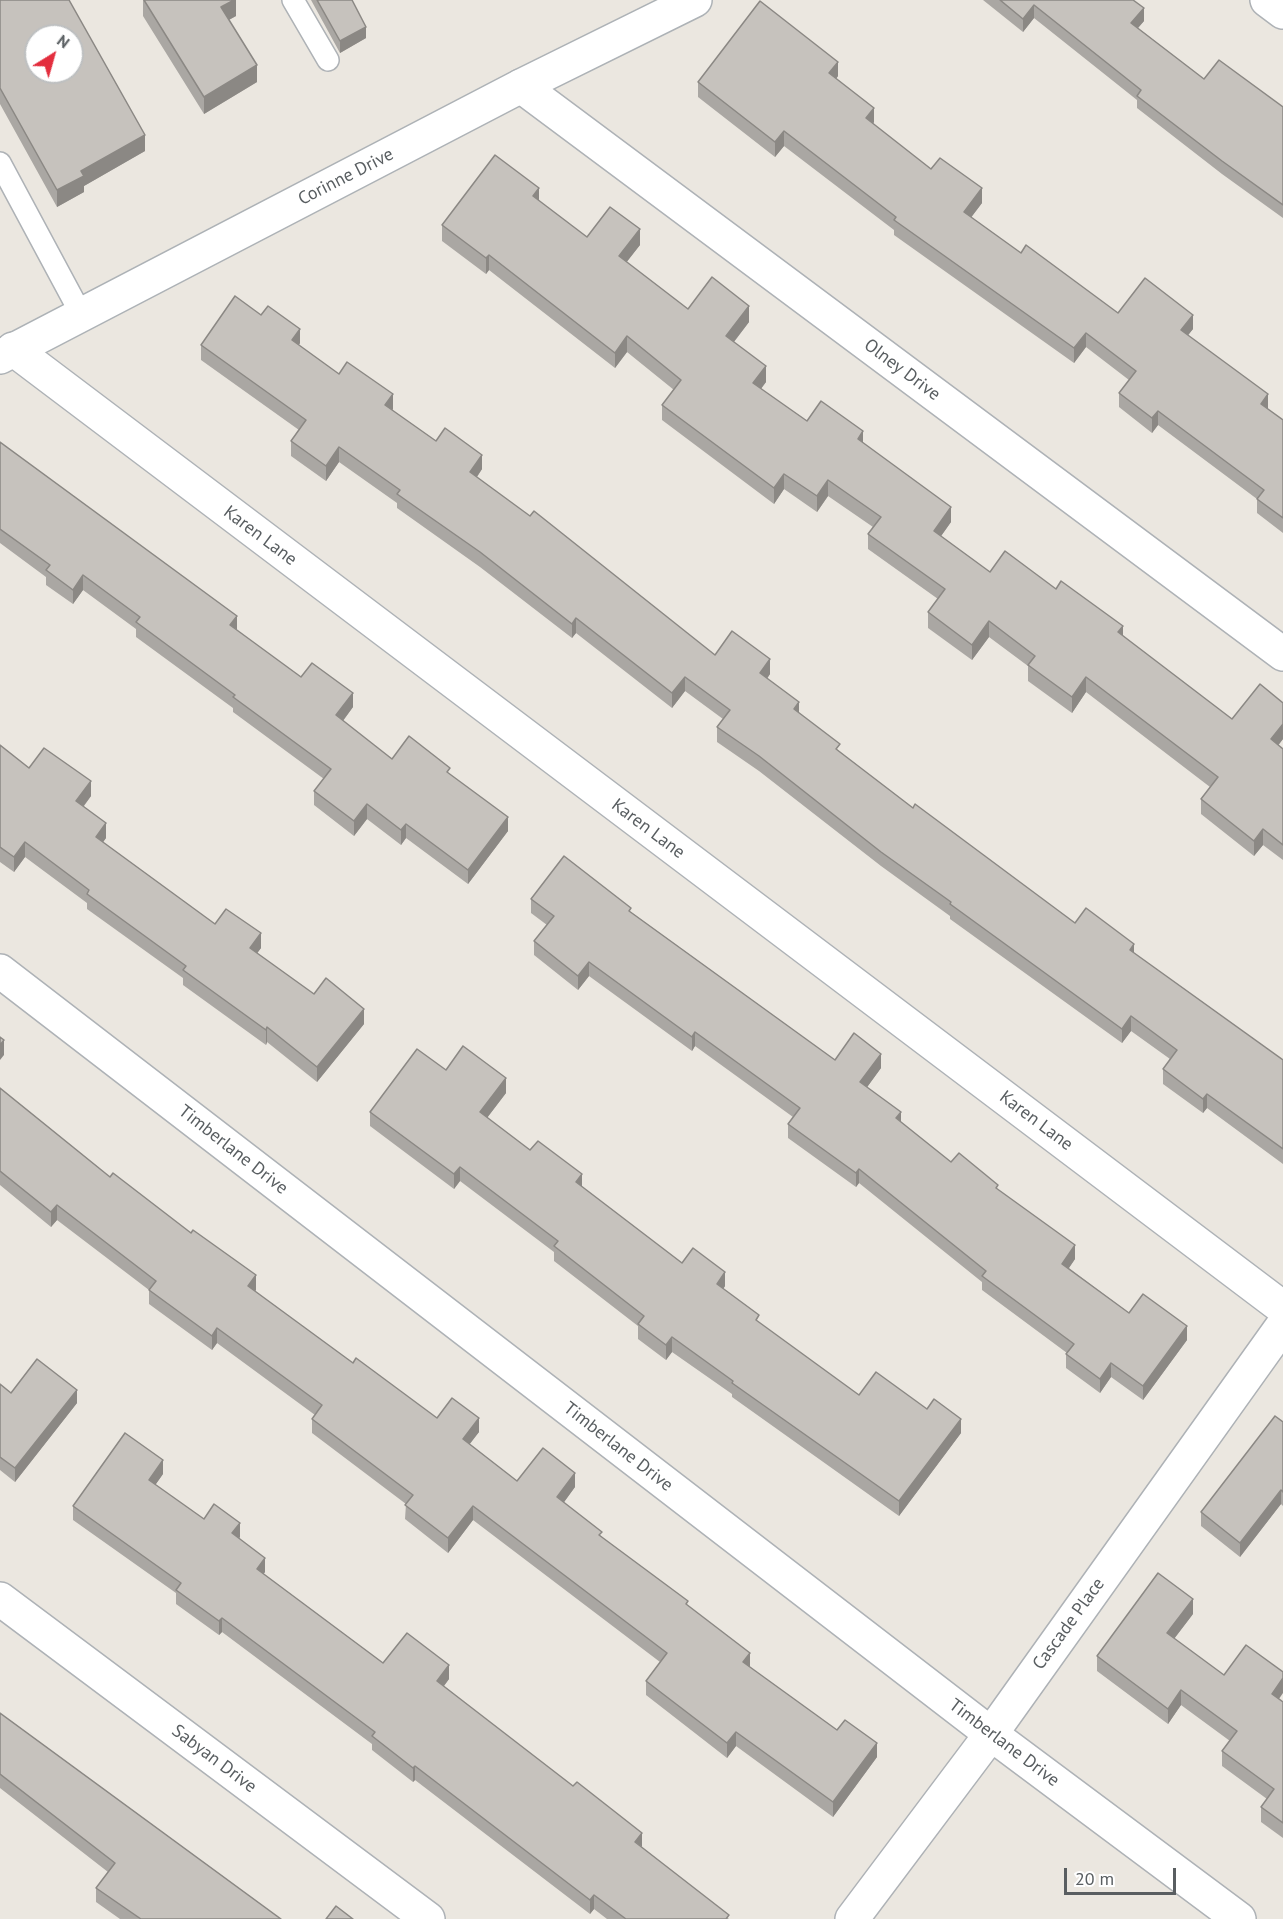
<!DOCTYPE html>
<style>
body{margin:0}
#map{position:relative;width:1283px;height:1919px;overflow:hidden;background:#ebe7e0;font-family:"PT Sans",sans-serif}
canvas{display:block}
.north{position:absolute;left:24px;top:24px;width:60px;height:60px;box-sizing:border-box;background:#fff;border:2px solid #bdbfc0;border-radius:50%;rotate:37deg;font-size:16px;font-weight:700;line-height:24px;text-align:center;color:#595e61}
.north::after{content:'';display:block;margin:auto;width:21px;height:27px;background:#e32e3e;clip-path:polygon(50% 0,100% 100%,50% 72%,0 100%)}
.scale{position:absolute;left:1064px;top:1868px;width:112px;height:27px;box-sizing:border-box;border:3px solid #595e61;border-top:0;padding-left:8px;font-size:18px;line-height:21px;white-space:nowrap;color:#595e61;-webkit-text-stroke:4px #fff;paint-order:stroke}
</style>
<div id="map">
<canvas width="1283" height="1919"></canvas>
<div class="north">N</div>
<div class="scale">20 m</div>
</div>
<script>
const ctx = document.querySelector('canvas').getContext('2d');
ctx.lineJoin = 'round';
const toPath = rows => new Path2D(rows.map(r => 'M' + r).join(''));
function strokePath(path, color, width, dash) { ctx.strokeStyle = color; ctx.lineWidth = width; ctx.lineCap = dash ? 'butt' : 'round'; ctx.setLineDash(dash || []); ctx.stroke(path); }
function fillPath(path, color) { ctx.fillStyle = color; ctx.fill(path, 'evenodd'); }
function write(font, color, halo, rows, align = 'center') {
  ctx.font = font + ' "PT Sans",sans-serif'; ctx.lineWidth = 4.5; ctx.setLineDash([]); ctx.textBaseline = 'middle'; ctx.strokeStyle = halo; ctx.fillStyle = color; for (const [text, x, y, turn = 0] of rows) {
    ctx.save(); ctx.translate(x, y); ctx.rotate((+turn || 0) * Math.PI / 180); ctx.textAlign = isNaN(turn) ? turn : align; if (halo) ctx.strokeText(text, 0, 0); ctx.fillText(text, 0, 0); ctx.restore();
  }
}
const lane = toPath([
 [293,0,328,60],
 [0,163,81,314]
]);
const street = toPath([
 [1267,0,1283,12],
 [521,86,1283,654],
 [13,349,1283,1308],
 [0,971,991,1734,1239,1919],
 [0,1599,428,1919],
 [852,1919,991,1734,1283,1325]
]);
const secondary = toPath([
 [0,357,521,86,695,0]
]);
strokePath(lane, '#aeb2b6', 24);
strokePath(street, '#aeb2b6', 36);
strokePath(secondary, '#adb2b6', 36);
strokePath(lane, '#fff', 21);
strokePath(street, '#fff', 33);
strokePath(secondary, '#fff', 33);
fillPath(toPath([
 [0,0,145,151,84,186,84,192,57,207,0,104],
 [143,0,236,0,236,16,229,20,257,82,204,114,143,16],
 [311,0,352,0,366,38,340,53],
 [983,0,1133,0,1144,21,1138,28,1204,79,1283,107,1283,218,1222,174,1137,108,1137,100,1034,18,1023,32],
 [838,76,836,79,874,122,873,124,931,169,982,203,971,217,1021,253,1118,313,1193,329,1188,335,1268,409,1283,420,1283,533,1257,513,1257,499,1158,425,1152,433,1119,407,1119,393,1129,380,1086,347,1074,363,894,235,894,230,784,146,775,157,698,97,698,82],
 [539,201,587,237,640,245,626,262,688,309,749,322,734,342,766,382,761,389,807,421,863,443,951,522,941,536,990,572,1056,589,1123,636,1232,719,1283,739,1278,745,1283,749,1283,860,1263,845,1254,856,1201,814,1201,799,1210,787,1086,692,1072,713,1028,681,1028,666,989,637,972,660,928,628,928,612,938,599,868,549,868,534,873,527,828,496,817,512,784,489,774,504,662,420,662,405,674,390,627,352,615,368,489,270,486,274,442,241,442,225],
 [261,315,300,343,299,345,339,374,393,409,392,410,436,441,482,469,477,477,715,655,770,674,767,679,799,713,840,752,913,808,1075,923,1134,953,1283,1060,1283,1164,1207,1108,1203,1113,1163,1084,1163,1069,1170,1059,1131,1031,1122,1043,950,919,950,916,881,866,759,771,717,742,717,727,723,719,685,691,672,708,576,633,572,638,480,567,397,508,397,503,339,462,326,481,291,456,291,441,299,430,201,360,201,345],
 [0,442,237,631,301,677,353,707,343,721,392,759,450,774,508,831,468,884,406,838,401,845,367,819,354,836,314,805,314,791,324,779,233,712,233,708,136,637,136,629,83,590,73,604,46,585,46,577,0,543],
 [0,745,29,768,91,796,84,806,106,838,103,842,215,924,261,948,257,953,314,994,364,1024,317,1082,267,1042,266,1045,183,985,183,978,87,909,87,903,25,857,14,872,0,862],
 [531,899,631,912,835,1060,881,1068,867,1087,901,1122,951,1162,998,1190,1075,1259,1069,1268,1129,1313,1187,1340,1143,1400,1111,1377,1100,1393,1066,1368,1066,1354,1067,1353,982,1290,982,1282,859,1183,856,1187,788,1138,788,1124,793,1117,695,1046,692,1051,589,976,578,990,534,955,534,941,547,925,531,913],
 [446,1070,506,1093,487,1118,530,1150,582,1187,682,1263,725,1286,723,1289,759,1323,859,1395,927,1409,961,1433,899,1516,732,1397,732,1394,672,1352,666,1360,638,1339,638,1326,554,1261,554,1252,460,1181,454,1189,370,1126,370,1112],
 [0,1088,110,1177,256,1290,255,1291,353,1363,437,1418,479,1432,469,1444,517,1481,575,1487,563,1503,602,1537,688,1606,750,1667,837,1730,877,1757,833,1817,736,1746,727,1758,646,1695,646,1681,660,1662,473,1520,448,1553,405,1519,406,1504,312,1433,312,1419,315,1415,217,1343,212,1350,149,1304,149,1290,57,1220,51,1227,0,1185],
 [0,1384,11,1393,77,1403,15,1482,0,1470],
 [1283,1422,1283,1506,1281,1504,1240,1557,1201,1526,1201,1512],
 [163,1474,155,1485,204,1519,240,1537,239,1538,265,1572,263,1574,383,1663,449,1679,444,1686,729,1919,607,1919,594,1909,590,1914,415,1780,413,1782,372,1750,372,1744,222,1632,219,1635,176,1604,176,1593,73,1520,73,1506],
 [1193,1614,1174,1639,1224,1675,1279,1699,1283,1702,1283,1838,1261,1822,1261,1807,1267,1799,1222,1766,1222,1751,1230,1741,1181,1705,1168,1724,1097,1671,1097,1656],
 [0,1713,281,1919,120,1919,96,1902,96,1888,108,1872,0,1788]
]), '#aaa7a3');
fillPath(toPath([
 [234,0,236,0,236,16,221,24,221,7],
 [1034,5,1034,18,1023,32,1023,19],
 [1144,8,1144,21,1131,36,1131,23],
 [366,27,366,38,340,53,340,41],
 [838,62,838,76,829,88,829,73],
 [257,65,257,82,204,114,204,97],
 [874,108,874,122,866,133,866,118],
 [784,131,784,146,775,157,775,142],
 [145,135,145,151,84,186,84,192,57,207,57,190,81,171],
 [539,188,539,204,533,196],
 [982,188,982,203,964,227,964,212],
 [640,229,640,245,619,272,619,256],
 [489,255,489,270,486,274,486,258],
 [749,306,749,322,726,352,726,336],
 [1193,315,1193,329,1181,344,1181,330],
 [300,329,300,343,292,355,292,340],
 [1086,333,1086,347,1074,363,1074,348],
 [627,336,627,352,615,368,615,353],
 [766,366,766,382,753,399,753,383],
 [393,394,393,409,385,420,385,405],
 [1268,394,1268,409,1261,404],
 [1158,411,1158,425,1152,433,1152,418],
 [863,431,863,447,858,439],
 [339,447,339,462,326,481,326,466],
 [482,455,482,469,470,487,470,472],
 [784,474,784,489,774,504,774,488],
 [828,480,828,496,817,512,817,496],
 [951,507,951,522,934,546,934,531],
 [83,575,83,590,73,604,73,590],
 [237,616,237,630,230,625],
 [576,618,576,633,572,638,572,624],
 [989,621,989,637,972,660,972,645],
 [1123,626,1123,642,1118,632],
 [770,659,770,674,760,688,760,673],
 [685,677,685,691,672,708,672,693],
 [1086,677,1086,692,1072,713,1072,697],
 [353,693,353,707,336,730,336,715],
 [799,702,799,717,794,709],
 [1283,724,1283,739,1271,755,1271,739],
 [91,781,91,796,76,816,76,801],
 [367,804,367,819,354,836,354,821],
 [508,817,508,831,468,884,468,870],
 [106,823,106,838,96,852,96,837],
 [406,824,406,838,401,845,401,830],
 [1263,829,1263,845,1254,856,1254,841],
 [25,842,25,857,14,872,14,857],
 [261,933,261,948,250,963,250,948],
 [1134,944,1134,959,1130,950],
 [589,962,589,976,578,990,578,976],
 [364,1009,364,1024,317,1082,317,1067],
 [1131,1016,1131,1031,1122,1043,1122,1029],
 [267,1027,267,1042,266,1045,266,1030],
 [695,1032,695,1046,692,1051,692,1037],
 [4,1040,4,1055,0,1060,0,1045],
 [881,1054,881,1068,860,1097,860,1082],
 [506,1078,506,1093,480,1127,480,1112],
 [1207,1094,1207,1108,1203,1113,1203,1099],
 [901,1112,901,1126,896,1118],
 [460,1167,460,1181,454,1189,454,1174],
 [859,1169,859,1183,856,1187,856,1173],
 [582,1174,582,1189,576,1182],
 [57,1205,57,1220,51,1227,51,1212],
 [1075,1245,1075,1259,1062,1278,1062,1264],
 [725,1272,725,1286,717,1299,717,1284],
 [256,1275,256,1290,248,1300,248,1286],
 [1187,1326,1187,1340,1143,1400,1143,1386],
 [217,1328,217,1343,212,1350,212,1336],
 [672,1337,672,1352,666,1360,666,1345],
 [1111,1363,1111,1377,1100,1393,1100,1379],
 [77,1390,77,1403,15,1482,15,1468],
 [479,1418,479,1432,463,1453,463,1439],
 [961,1419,961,1433,899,1516,899,1501],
 [163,1460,163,1474,149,1494,149,1480],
 [575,1473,575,1487,557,1512,557,1497],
 [1281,1490,1281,1504,1240,1557,1240,1543],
 [473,1506,473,1520,448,1553,448,1538],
 [240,1523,240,1537,232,1547,232,1533],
 [265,1558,265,1572,257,1583,257,1569],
 [1193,1599,1193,1614,1167,1648,1167,1633],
 [222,1618,222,1632,219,1635,219,1621],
 [750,1653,750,1668,743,1662],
 [449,1665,449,1679,437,1695,437,1681],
 [1283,1678,1283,1693,1272,1709,1272,1694],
 [1181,1690,1181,1705,1168,1724,1168,1709],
 [736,1732,736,1746,727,1758,727,1743],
 [877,1743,877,1757,833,1817,833,1802],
 [415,1766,415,1780,413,1782,413,1768],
 [642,1833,642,1847,635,1842],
 [594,1895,594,1909,590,1914,590,1900]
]), '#8b8884');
const building = toPath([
 [0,0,69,0,145,135,81,171,84,176,57,190,0,88,0,0],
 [36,36,72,36,72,72,36,72,36,36],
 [144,0,234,0,221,7,257,65,204,97,144,0],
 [317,0,352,0,366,27,340,41,317,0],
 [1000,0,1133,0,1144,8,1131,23,1204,79,1219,60,1283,107,1283,205,1222,161,1137,96,1141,90,1034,5,1023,19,1000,0],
 [760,1,838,62,829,73,874,108,866,118,931,169,940,158,982,188,964,212,1021,253,1026,245,1118,313,1145,278,1193,315,1181,330,1268,394,1261,404,1283,420,1283,518,1257,499,1264,490,1158,411,1152,418,1119,393,1136,371,1086,333,1074,348,894,220,896,217,784,131,775,142,698,82,760,1],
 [495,155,539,188,533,196,587,237,610,207,640,229,619,256,688,309,712,277,749,306,726,336,766,366,753,383,807,421,821,401,863,431,858,439,951,507,934,531,990,572,1005,551,1056,589,1061,581,1123,626,1118,632,1232,719,1260,684,1283,703,1283,724,1271,739,1283,749,1283,845,1263,829,1254,841,1201,799,1218,777,1086,677,1072,697,1028,665,1035,656,989,621,972,645,928,612,945,589,868,534,881,517,828,480,817,496,784,474,774,488,662,405,681,380,627,336,615,353,489,255,486,258,442,225,495,155],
 [235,296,261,315,268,306,300,329,292,340,339,374,347,362,393,394,385,405,436,441,445,428,482,455,470,472,530,516,534,511,715,655,732,631,770,659,760,673,799,702,794,709,840,744,836,749,913,808,915,804,1075,923,1086,908,1134,944,1130,950,1283,1060,1283,1149,1207,1094,1203,1099,1163,1069,1177,1050,1131,1016,1122,1029,950,904,951,902,881,852,759,756,717,727,730,710,685,677,672,693,576,618,572,624,480,552,397,494,400,490,339,447,326,466,291,441,306,420,201,345,235,296],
 [0,442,237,616,230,625,301,677,312,663,353,693,336,715,392,759,409,736,450,768,447,772,508,817,468,870,406,824,401,830,367,804,354,821,314,791,331,769,233,697,235,695,136,622,140,617,83,575,73,590,46,570,50,565,0,529,0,442],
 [0,745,29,768,44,748,91,781,76,801,106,823,96,837,215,924,226,909,261,933,250,948,314,994,326,978,364,1009,317,1067,267,1027,266,1030,183,970,186,966,87,894,89,890,25,842,14,857,0,847,0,745],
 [564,856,631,908,629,911,835,1060,854,1033,881,1054,860,1082,901,1112,896,1118,951,1162,959,1153,998,1185,996,1188,1075,1245,1062,1264,1129,1313,1143,1294,1187,1326,1143,1386,1111,1363,1100,1379,1066,1354,1074,1344,982,1276,986,1271,859,1169,856,1173,788,1124,800,1108,695,1032,692,1037,589,962,578,976,534,941,554,916,531,899,564,856],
 [0,1037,4,1040,0,1045,0,1037],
 [463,1046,506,1078,480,1112,530,1150,538,1141,582,1174,576,1182,682,1263,693,1248,725,1272,717,1284,759,1315,756,1320,859,1395,876,1372,927,1409,934,1399,961,1419,899,1501,732,1383,733,1381,672,1337,666,1345,638,1324,644,1316,554,1246,558,1241,460,1167,454,1174,370,1112,417,1049,446,1070,463,1046],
 [0,1088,110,1177,113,1173,191,1233,193,1230,256,1275,248,1286,353,1363,356,1358,437,1418,452,1398,479,1418,463,1439,517,1481,543,1448,575,1473,557,1497,602,1532,599,1535,688,1601,686,1604,750,1653,743,1662,837,1730,845,1720,877,1743,833,1802,736,1732,727,1743,646,1681,667,1653,473,1506,448,1538,405,1505,413,1495,312,1419,322,1405,217,1328,212,1336,149,1290,156,1281,57,1205,51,1212,0,1171,0,1088],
 [37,1359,77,1390,15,1468,0,1457,0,1384,11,1393,37,1359],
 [1275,1416,1283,1422,1283,1492,1281,1490,1240,1543,1201,1512,1275,1416],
 [125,1433,163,1460,149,1480,204,1519,214,1504,240,1523,232,1533,265,1558,257,1569,383,1663,407,1633,449,1665,437,1681,573,1786,577,1782,642,1833,635,1842,729,1915,726,1919,626,1919,594,1895,590,1900,415,1766,413,1768,372,1736,375,1732,222,1618,219,1621,176,1590,181,1583,73,1506,125,1433],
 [1158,1573,1193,1599,1167,1633,1224,1675,1246,1645,1283,1672,1283,1678,1272,1694,1283,1702,1283,1823,1261,1807,1274,1789,1222,1751,1237,1731,1181,1690,1168,1709,1097,1656,1158,1573],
 [0,1713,281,1919,141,1919,96,1888,115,1863,0,1774,0,1713],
 [336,1906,353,1919,326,1919,336,1906]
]);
fillPath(building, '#c6c2bd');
strokePath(building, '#8b8884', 1.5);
write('18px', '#595e61', '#fff', [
 ["Corinne Drive",346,177,-27],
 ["Olney Drive",902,370,37],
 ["Karen Lane",260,536,37],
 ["Karen Lane",648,829,37],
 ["Karen Lane",1036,1121,37],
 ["Timberlane Drive",233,1150,38],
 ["Timberlane Drive",618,1447,38],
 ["Cascade Place",1069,1624,-54],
 ["Timberlane Drive",1004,1743,37],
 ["Sabyan Drive",214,1759,37]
]);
</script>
